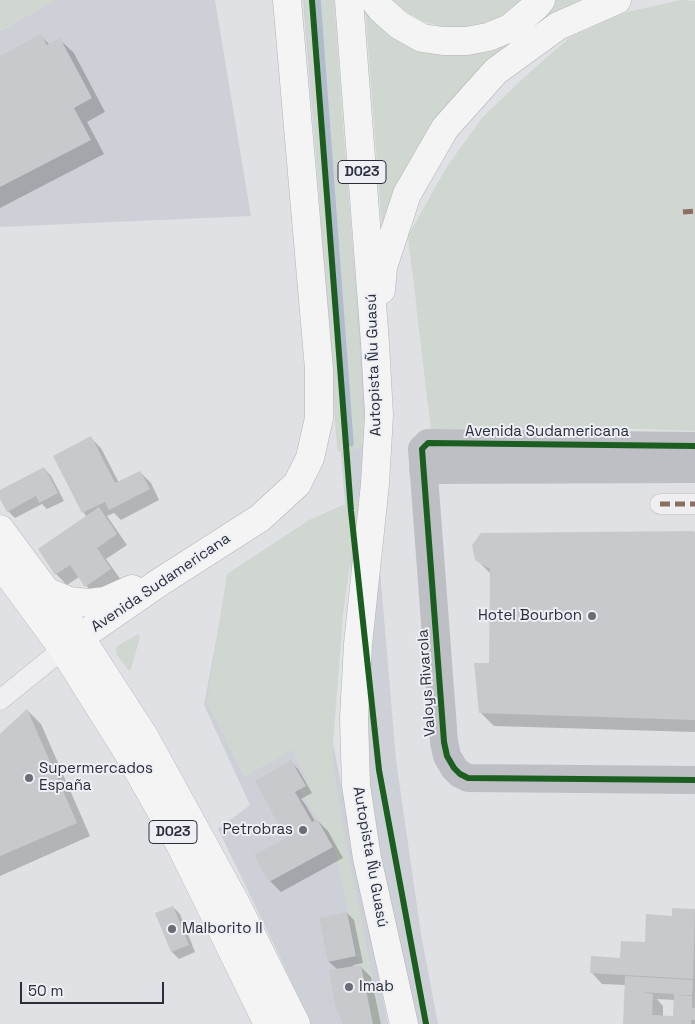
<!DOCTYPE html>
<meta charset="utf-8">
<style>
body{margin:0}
#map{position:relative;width:695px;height:1024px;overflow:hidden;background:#e0e1e4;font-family:"Space Grotesk",sans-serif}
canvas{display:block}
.scale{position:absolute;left:20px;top:982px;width:144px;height:22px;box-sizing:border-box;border:2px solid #292e3b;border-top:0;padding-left:6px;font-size:15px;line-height:18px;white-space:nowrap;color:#292e3b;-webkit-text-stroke:4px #edeff4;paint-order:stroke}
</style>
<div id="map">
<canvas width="695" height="1024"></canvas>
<div class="scale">50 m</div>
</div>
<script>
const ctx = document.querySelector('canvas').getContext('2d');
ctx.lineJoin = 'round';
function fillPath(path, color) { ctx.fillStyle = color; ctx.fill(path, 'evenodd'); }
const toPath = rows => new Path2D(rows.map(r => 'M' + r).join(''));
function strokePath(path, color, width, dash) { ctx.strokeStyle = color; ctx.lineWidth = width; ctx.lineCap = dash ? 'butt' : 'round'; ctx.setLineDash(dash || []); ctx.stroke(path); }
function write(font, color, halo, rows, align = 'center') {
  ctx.font = font + ' "Space Grotesk",sans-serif'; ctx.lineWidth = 4; ctx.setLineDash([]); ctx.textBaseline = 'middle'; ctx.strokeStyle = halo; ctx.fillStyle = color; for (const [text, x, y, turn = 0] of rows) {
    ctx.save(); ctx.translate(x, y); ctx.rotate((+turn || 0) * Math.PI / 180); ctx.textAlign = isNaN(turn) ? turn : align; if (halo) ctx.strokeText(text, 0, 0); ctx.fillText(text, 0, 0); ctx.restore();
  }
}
fillPath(toPath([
 [55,0,215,0,251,216,0,227,0,31],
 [303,0,332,0,396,760,421,934,438,1024,408,1024,391,937,367,766],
 [293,539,388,1024,310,1024,278,953,218,829,250,805,204,705,226,587]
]), '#ced0d7');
fillPath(toPath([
 [0,0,55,0,0,31],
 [305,0,334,0,359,342,362,405,366,436,364,443,359,448,342,452,338,451,337,448],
 [391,0,522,0,501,17,481,24,460,28,440,26,422,21,402,9],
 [556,0,586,0,521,38,382,229,365,6,415,43,547,12],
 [681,0,695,1,695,431,607,428,431,431,408,236,446,168,482,118,520,81,570,37,627,12],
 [359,498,343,615,332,758,345,838,382,1024,371,1024,334,845,298,788,308,781,292,750,244,777,207,702,227,574,309,520],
 [138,634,140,637,131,669,129,671,117,655,116,648,117,646]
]), '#d0d7d0');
fillPath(toPath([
 [41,36,50,45,60,40,74,53,105,112,87,122,104,154,0,208,0,57],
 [91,438,101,448,119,483,140,472,151,483,159,500,121,520,114,513,107,516,127,545,106,559,121,580,96,597,79,577,67,585,56,574,39,549,87,517,84,513,55,457],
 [44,468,51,476,64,501,47,509,42,504,15,518,8,511,0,496,0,491],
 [695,535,695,732,494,726,480,712,490,664,490,573,476,559],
 [27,710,41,724,90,836,0,876,0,735],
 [291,762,298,769,312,793,301,799,305,804,315,821,317,820,328,831,343,858,281,892,270,881,256,856,288,838],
 [173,907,180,914,195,952,179,959,172,952],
 [673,910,695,911,695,1024,624,1024,626,985,602,984,592,973,621,959,646,943,673,917],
 [657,999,675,1000,674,1017,663,1017,663,1006],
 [347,913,354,920,363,963,353,965,353,967,360,966,371,977,381,1024,345,1024,338,970,329,962]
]), '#0003');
strokePath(toPath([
 [318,0,351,444]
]), '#b0bbcd', 5.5);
fillPath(toPath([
 [41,34,47,45,60,38,92,98,74,108,91,140,0,187,0,56],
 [91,436,115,483,140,471,150,489,109,510,105,502,82,513,53,456],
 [44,467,58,493,39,503,36,496,7,512,0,499,0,490],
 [99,507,117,534,97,548,111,569,85,587,70,565,55,575,38,549],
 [694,531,695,533,695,720,479,713,474,663,489,663,490,569,475,560,472,545,481,533],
 [27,709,77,823,0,856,0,734],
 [291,760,306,786,295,792,312,822,317,819,333,847,269,882,254,855,286,838,255,781],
 [173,906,189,945,171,952,155,913],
 [672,908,695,909,693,979,590,973,591,956,620,958,621,941,645,942,646,914,672,916],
 [347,912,356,956,328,962,319,918],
 [361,965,373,1024,343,1024,335,1005,329,970],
 [625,976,693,980,692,995,676,995,692,996,692,1008,695,1008,695,1020,691,1020,691,1024,623,1024],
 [642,992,674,994,673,1016,652,1015,653,994]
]), '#c8c9cc');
const street = toPath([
 [660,504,695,504],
 [0,700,63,649]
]);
const primary = toPath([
 [0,529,80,637,144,736,235,902,296,1024],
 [0,563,63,649,127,751,181,846,268,1024]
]);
const highway = toPath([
 [349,0,375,343,379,415,375,484,358,644,354,718,356,785,367,858,404,1024],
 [374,0,381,9,399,25,422,38,443,41,467,41,488,37,510,28,536,6,541,0],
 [381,290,383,267,407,194,445,128,496,71,558,26,617,0],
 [45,591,69,601,88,603,105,601,132,589],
 [63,649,160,582,260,518,297,484,310,458,319,418,319,369,287,0]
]);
strokePath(street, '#bebfc2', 21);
strokePath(primary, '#bcbec1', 29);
strokePath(highway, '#b3b4b8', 29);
strokePath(street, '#efeff1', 20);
strokePath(toPath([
 [695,446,428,443,422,449,444,742,447,756,454,768,460,774,468,778,695,780],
 [423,470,695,469]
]), '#bebfc4', 28);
strokePath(primary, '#f4f4f5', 28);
strokePath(highway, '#f4f4f5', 28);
strokePath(toPath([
 [683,212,695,211],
 [660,504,695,504]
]), '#8d6e63', 5, [10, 5]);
strokePath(toPath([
 [312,0,351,511,379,770,426,1024],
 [695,446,428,443,422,449,444,742,447,756,454,768,460,774,468,778,695,780]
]), '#1b5e20', 6);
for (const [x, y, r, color] of [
 [592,616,5,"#696d76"],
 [29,778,5,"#696d76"],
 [303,830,5,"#696d76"],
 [172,929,5,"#696d76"],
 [349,987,5,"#696d76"]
]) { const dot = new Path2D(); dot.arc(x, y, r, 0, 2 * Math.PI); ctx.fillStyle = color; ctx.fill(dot); strokePath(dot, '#edeff4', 2); }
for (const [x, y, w] of [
 [362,172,48],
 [173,832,48]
]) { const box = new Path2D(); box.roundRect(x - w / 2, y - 11.5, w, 23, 4); ctx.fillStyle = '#edeff4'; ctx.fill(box); strokePath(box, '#292e3b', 1); }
write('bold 14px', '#292e3b', null, [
 ["D023",362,172],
 ["D023",173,832]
]);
write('15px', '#292e3b', '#edeff4', [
 ["Autopista Ñu Guasú",374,365,-92],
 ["Avenida Sudamericana",547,432],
 ["Avenida Sudamericana",161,583,-34],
 ["Valoys Rivarola",427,683,-94],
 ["Autopista Ñu Guasú",370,857,80]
]);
write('15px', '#292e3b', '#edeff4', [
 ["Hotel Bourbon",582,616,"right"],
 ["Supermercados",39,769],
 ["España",39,786],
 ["Petrobras",293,830,"right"],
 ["Malborito II",182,929],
 ["Imab",359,987]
], 'left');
</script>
